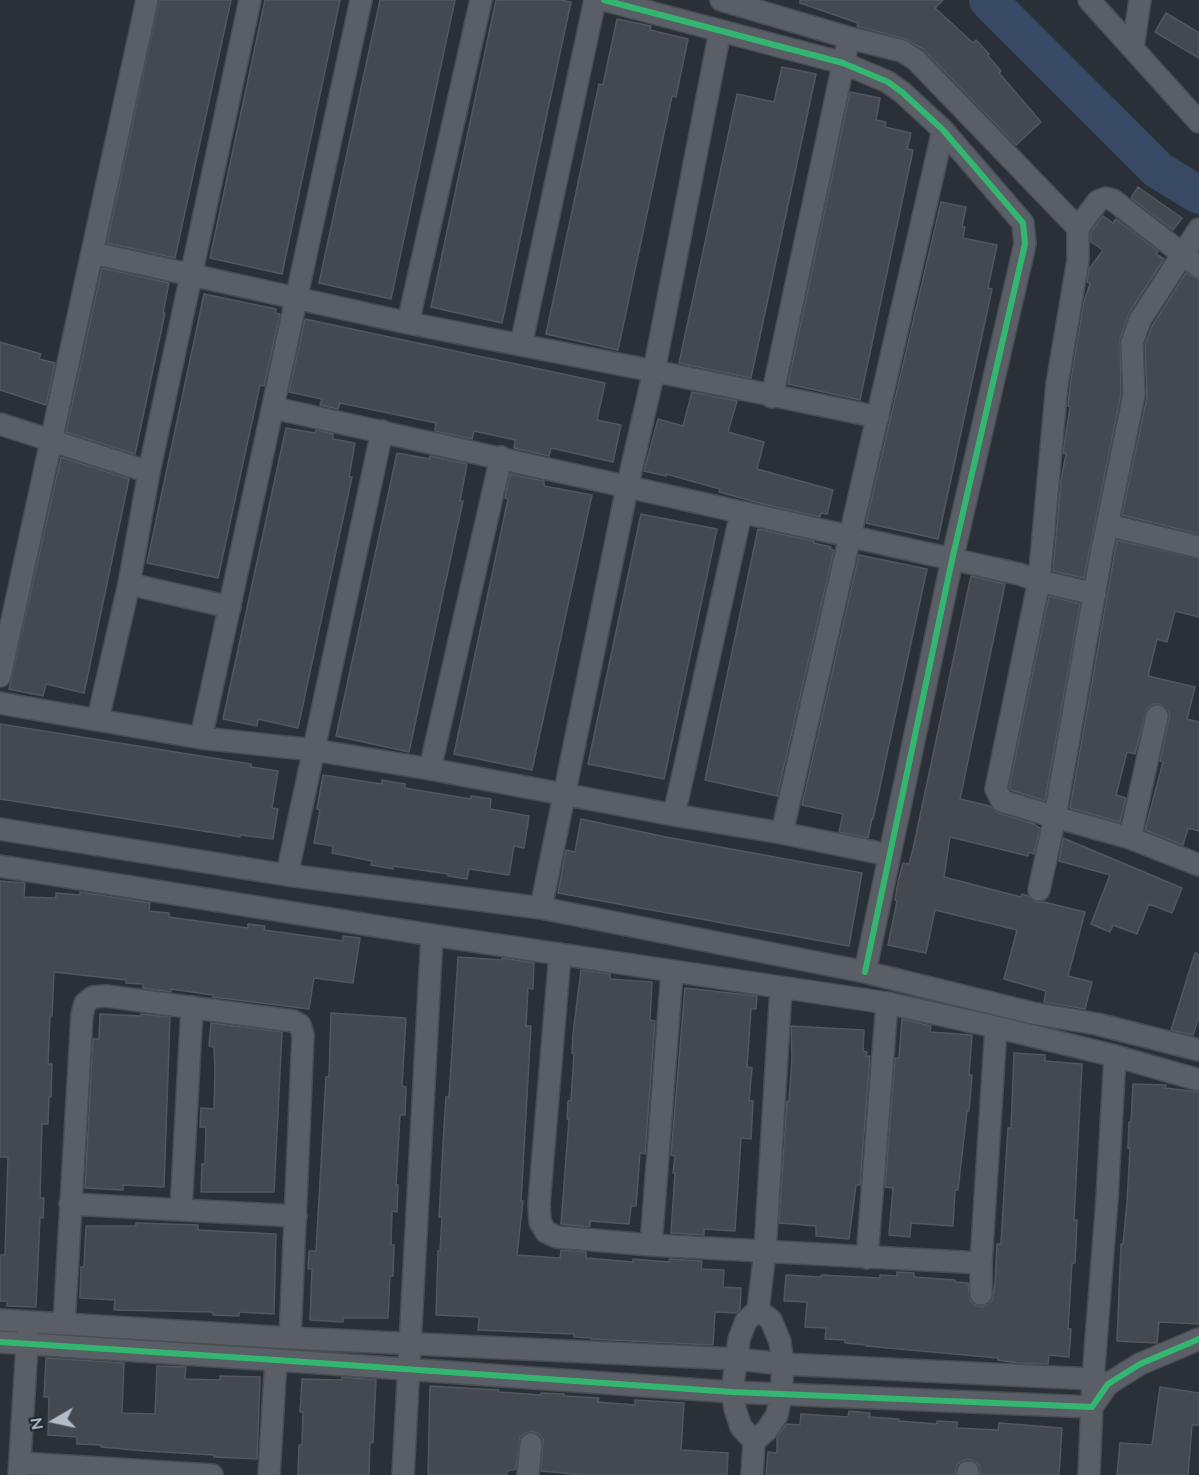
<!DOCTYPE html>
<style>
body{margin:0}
#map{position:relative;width:1199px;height:1475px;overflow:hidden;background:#2a3038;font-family:Mulish,sans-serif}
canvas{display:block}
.north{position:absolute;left:24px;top:1391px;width:60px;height:60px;-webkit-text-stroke:4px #1d2633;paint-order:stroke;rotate:261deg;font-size:16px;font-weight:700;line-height:24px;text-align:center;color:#b4bcc9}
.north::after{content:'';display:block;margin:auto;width:21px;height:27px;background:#b4bcc9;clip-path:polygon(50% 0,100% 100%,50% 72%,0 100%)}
</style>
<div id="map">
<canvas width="1199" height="1475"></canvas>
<div class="north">N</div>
</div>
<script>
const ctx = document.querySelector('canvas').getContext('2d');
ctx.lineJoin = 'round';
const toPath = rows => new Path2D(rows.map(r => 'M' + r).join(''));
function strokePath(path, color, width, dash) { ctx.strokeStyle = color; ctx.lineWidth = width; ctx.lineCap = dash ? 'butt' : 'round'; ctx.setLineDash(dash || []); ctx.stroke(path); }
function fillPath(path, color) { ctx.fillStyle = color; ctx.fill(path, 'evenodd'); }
strokePath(toPath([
 [988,0,1158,170,1199,195]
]), '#384963', 38);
const building = toPath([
 [159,0,231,0,175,258,107,243,159,0],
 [265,0,340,0,282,274,210,258,265,0],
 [380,0,455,0,391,299,319,283,380,0],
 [496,0,561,0,571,2,502,323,431,307,496,0],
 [800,0,943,0,935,8,973,43,976,40,989,54,988,56,1001,71,999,73,1041,122,1016,145,923,49,905,39,861,27,857,26,858,23,800,3,800,0],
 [1166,13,1199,33,1199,58,1155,32,1166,13],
 [617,19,651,26,650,30,688,39,676,97,672,96,618,350,546,334,599,84,603,85,617,19],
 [782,67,816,74,751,378,679,363,737,94,774,102,782,67],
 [850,92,880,98,876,120,886,122,885,127,911,133,907,149,913,150,860,400,788,384,850,92],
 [1138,187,1182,218,1173,230,1131,198,1138,187],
 [941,202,966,207,962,227,965,227,963,238,997,245,988,288,992,289,938,539,866,523,941,202],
 [1103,216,1113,223,1116,219,1158,251,1156,254,1164,259,1129,313,1120,339,1121,394,1084,578,1053,571,1061,480,1066,454,1063,453,1070,407,1068,406,1070,386,1084,301,1090,284,1087,282,1089,269,1103,250,1091,242,1091,232,1103,216],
 [102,268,169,283,163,313,165,313,135,454,66,432,102,268],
 [1186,273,1199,280,1199,534,1122,515,1147,397,1145,345,1152,326,1186,273],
 [204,294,276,309,275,313,280,314,264,386,260,385,218,578,147,563,204,294],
 [305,319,605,383,597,420,621,425,613,462,551,448,549,456,514,448,515,440,474,431,472,439,435,431,436,423,340,403,338,409,320,405,322,399,289,392,305,319],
 [0,342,41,354,39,359,55,363,46,405,0,390,0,342],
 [692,392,737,401,728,432,764,442,757,469,833,490,827,514,821,513,820,517,763,504,719,492,720,489,666,474,666,476,644,471,658,419,683,426,692,392],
 [286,428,315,433,316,430,333,434,333,439,355,443,349,477,352,477,298,728,258,719,257,726,223,719,286,428],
 [397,453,430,459,430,456,467,464,460,501,463,501,409,752,336,736,397,453],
 [61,457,129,479,84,693,46,684,43,696,9,689,61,457],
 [510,474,544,481,544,486,592,495,532,770,454,754,508,499,505,498,510,474],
 [641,514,717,529,664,779,588,764,641,514],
 [758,529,814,541,814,543,831,547,830,549,834,550,777,796,705,780,758,529],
 [1117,540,1199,559,1199,617,1175,611,1167,642,1157,639,1148,676,1195,687,1187,719,1199,722,1199,831,1188,828,1183,845,1145,830,1163,762,1160,761,1169,719,1169,712,1160,704,1153,704,1147,708,1135,754,1127,752,1116,795,1126,798,1120,822,1070,808,1117,540],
 [859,555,927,569,873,819,872,818,868,838,839,832,843,814,802,805,859,555],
 [971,576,1005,584,960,799,990,806,998,813,1034,824,1040,828,1034,854,1029,852,1028,856,950,837,944,877,1021,897,1022,894,1028,896,1036,902,1044,902,1085,912,1068,976,1092,982,1085,1009,1044,1002,1046,991,1004,979,1017,930,935,910,926,953,888,945,897,901,895,900,898,882,903,863,909,864,913,849,971,576],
 [1049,596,1080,604,1045,801,1011,790,1009,787,1049,596],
 [0,724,238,762,251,764,251,767,278,771,272,808,278,809,273,839,240,835,240,837,222,834,0,799,0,724],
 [323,775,382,784,382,780,405,784,405,788,471,799,471,796,491,799,490,809,529,816,524,848,514,846,509,875,469,869,467,879,448,876,448,874,393,866,393,869,371,865,372,861,332,853,333,846,314,843,320,810,317,809,323,775],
 [581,819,666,837,862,873,849,946,558,893,566,850,575,852,581,819],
 [1063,838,1182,888,1172,913,1149,904,1137,934,1113,925,1110,932,1091,924,1110,875,1059,861,1063,838],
 [0,881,25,883,24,897,56,898,56,893,80,895,80,892,150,903,149,911,169,913,169,917,248,928,248,924,265,926,264,930,343,941,343,936,360,938,353,983,314,978,309,1009,213,997,213,995,171,989,171,992,143,988,143,984,126,983,126,980,54,972,52,1016,50,1016,48,1064,52,1064,51,1097,49,1097,48,1124,42,1124,40,1198,44,1198,43,1218,40,1217,36,1307,7,1306,7,1301,0,1301,0,1255,5,1255,8,1157,0,1157,0,881],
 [1195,953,1199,954,1199,1017,1193,1035,1171,1030,1195,953],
 [458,957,502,960,502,958,534,963,533,989,528,988,526,1026,531,1026,521,1201,523,1201,517,1255,560,1258,561,1250,586,1252,586,1258,633,1262,633,1259,668,1262,670,1259,702,1261,701,1269,724,1270,723,1287,741,1288,740,1309,736,1313,715,1312,713,1345,591,1339,591,1338,574,1337,574,1334,478,1330,479,1317,436,1315,438,1251,440,1251,442,1217,439,1217,444,1127,446,1097,449,1097,458,957],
 [581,970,610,974,610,979,652,982,650,1020,655,1021,645,1154,640,1153,636,1206,631,1206,629,1224,590,1221,590,1226,588,1227,561,1224,569,1119,567,1119,568,1101,571,1101,574,1053,572,1053,573,1034,581,970],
 [685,988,757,996,756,1009,751,1009,747,1067,752,1068,749,1101,753,1101,751,1139,741,1138,735,1231,704,1229,704,1235,671,1233,675,1173,673,1173,675,1156,671,1155,685,988],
 [331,1013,406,1018,402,1086,406,1087,405,1115,400,1115,396,1185,398,1185,397,1212,392,1211,391,1245,394,1245,393,1276,390,1276,388,1318,343,1318,343,1322,310,1320,312,1269,308,1269,309,1251,316,1251,326,1077,329,1077,331,1013],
 [100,1014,141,1016,141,1014,170,1017,164,1187,123,1185,123,1190,85,1188,93,1039,99,1039,100,1014],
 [902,1019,931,1026,930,1032,972,1035,969,1075,972,1075,969,1111,967,1111,958,1190,955,1190,953,1226,911,1223,910,1237,889,1235,893,1188,885,1187,895,1058,899,1058,902,1019],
 [211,1023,282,1032,274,1192,201,1192,202,1164,205,1164,206,1127,200,1127,201,1108,214,1109,215,1070,214,1047,209,1046,211,1023],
 [791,1026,864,1030,863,1051,867,1052,866,1056,870,1056,860,1185,856,1185,849,1239,816,1236,816,1226,779,1223,787,1101,789,1102,792,1059,791,1026],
 [1014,1053,1045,1055,1045,1061,1082,1064,1074,1220,1077,1220,1076,1243,1075,1263,1072,1263,1068,1329,1071,1329,1069,1357,1049,1355,1048,1364,1017,1363,998,1360,998,1358,866,1346,866,1345,845,1343,845,1340,825,1339,826,1328,805,1327,807,1302,784,1301,786,1275,821,1277,821,1275,880,1278,880,1275,897,1276,897,1272,914,1273,914,1277,955,1280,955,1282,968,1283,970,1300,975,1305,982,1307,992,1301,995,1284,997,1244,1001,1244,1002,1226,1008,1128,1011,1128,1014,1053],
 [1133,1084,1166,1085,1165,1088,1199,1092,1199,1324,1159,1322,1157,1343,1117,1341,1121,1244,1123,1244,1127,1203,1130,1149,1128,1148,1129,1122,1131,1122,1133,1084],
 [136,1223,198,1225,198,1230,276,1234,274,1314,239,1312,239,1316,213,1315,213,1312,114,1310,115,1300,80,1298,81,1267,84,1267,86,1226,136,1226,136,1223],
 [46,1358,124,1363,122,1413,155,1414,157,1366,186,1367,185,1379,220,1380,220,1376,260,1377,257,1459,214,1457,214,1455,146,1451,101,1447,101,1445,77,1444,77,1437,48,1435,49,1397,44,1397,46,1358],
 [342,1377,376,1380,373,1443,370,1442,369,1475,298,1475,299,1445,302,1445,303,1412,300,1412,302,1379,342,1380,342,1377],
 [430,1386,499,1390,498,1392,541,1395,541,1393,564,1394,564,1396,599,1398,598,1402,635,1405,635,1400,684,1403,681,1450,728,1453,727,1475,583,1475,541,1471,543,1439,539,1434,532,1431,525,1433,520,1437,516,1469,507,1471,507,1475,428,1475,430,1386],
 [1160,1387,1199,1393,1199,1425,1192,1425,1188,1475,1117,1475,1120,1443,1152,1445,1160,1387],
 [849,1411,870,1413,869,1417,899,1419,899,1421,937,1424,937,1421,957,1422,957,1428,998,1430,999,1423,1062,1428,1059,1475,981,1475,979,1465,969,1459,962,1461,957,1465,955,1475,766,1475,768,1452,777,1453,777,1437,786,1424,800,1425,801,1414,848,1417,849,1411]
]);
fillPath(building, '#444950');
strokePath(building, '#52575f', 1.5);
const street = toPath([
 [604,0,843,63,888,82,903,93,943,130,1023,223,1025,244,952,560,865,972],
 [721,0,850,38,902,51,916,60,1078,228],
 [1089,0,1199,122],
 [1133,47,1140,0],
 [1199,229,1140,320,1132,343,1134,395,1102,550,1055,817,1130,838,1199,865],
 [93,253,408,323,654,371,878,417],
 [408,323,481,0],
 [521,345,595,0],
 [772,397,846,51],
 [274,408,1019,574,1039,581,1095,594],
 [0,424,149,472],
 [1108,525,1199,547],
 [129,584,230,607],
 [0,676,147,0],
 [0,703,201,738,314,750,430,769,674,815,782,833,889,855],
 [98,719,129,584,149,472,250,0],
 [201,738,361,0],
 [430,769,501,457],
 [674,815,741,513],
 [0,829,287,875,541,908,865,972,1032,1013,1097,1024,1199,1050],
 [782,833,943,130],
 [1130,838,1157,716],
 [0,866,432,935,887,1003,996,1027,1115,1056,1199,1080],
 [287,875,382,431],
 [1039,890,1055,817,1002,801,996,789,1039,581,1057,384,1078,260,1078,228,1098,201,1106,198,1113,200,1199,267],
 [541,908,627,488,654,371,720,31],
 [560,954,539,1204,540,1222,546,1232,557,1237,651,1245,981,1263],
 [70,1204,296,1216],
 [181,1210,192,1007],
 [651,1245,672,972],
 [867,1258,887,1003],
 [981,1294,981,1263,996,1027],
 [758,1310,765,1251,781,988],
 [758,1310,771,1320,780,1342,783,1364,781,1395,777,1415,766,1431,754,1441,741,1427,735,1409,732,1392,739,1339,746,1321,758,1310],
 [0,1320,290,1338,737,1359,783,1364,1093,1379,1108,1384],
 [64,1324,82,1015,85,1003,93,997,106,996,293,1021,300,1025,303,1035,290,1338],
 [0,1342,276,1360,732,1392,1092,1407,1108,1384,1140,1364,1199,1339],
 [20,1463,212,1475],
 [19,1475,28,1329],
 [269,1475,276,1360],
 [403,1475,432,935],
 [528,1475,531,1444],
 [752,1475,754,1441],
 [968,1475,968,1472],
 [1089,1475,1093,1379,1107,1199,1115,1056]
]);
strokePath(street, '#484c53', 24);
strokePath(street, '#5a5e66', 21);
strokePath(toPath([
 [604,0,843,63,888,82,903,93,943,130,1023,223,1025,244,952,560,865,972],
 [0,1342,276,1360,732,1392,1092,1407,1108,1384,1140,1364,1199,1339]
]), '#33b770', 6);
</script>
